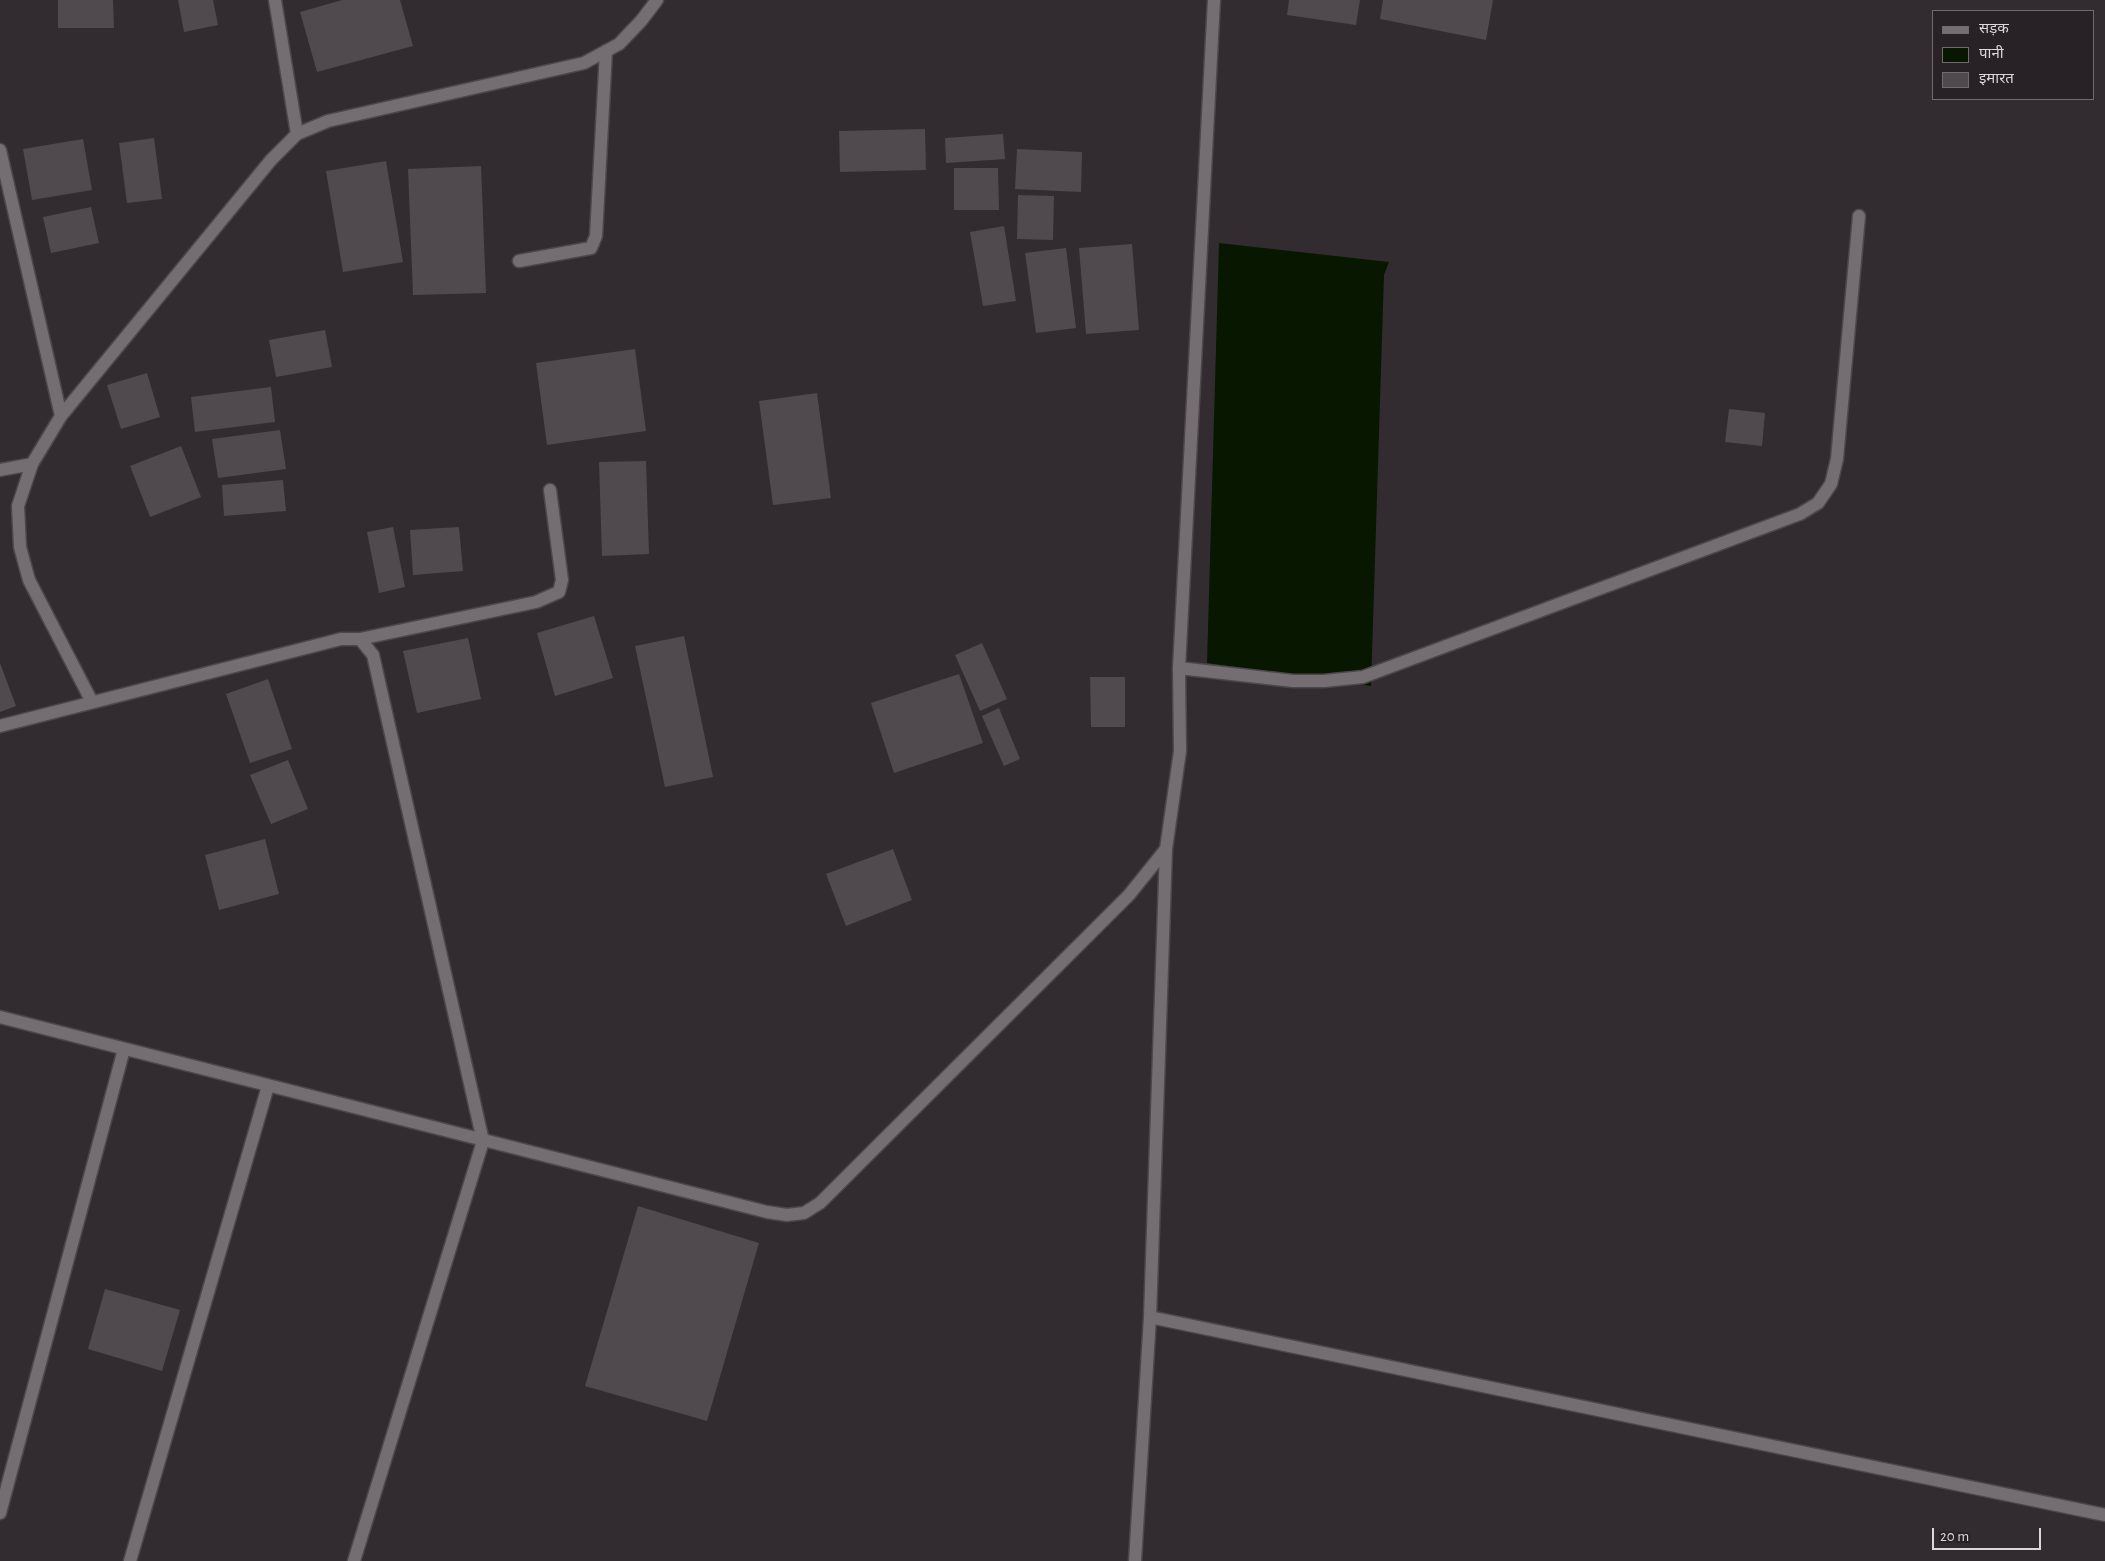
<!DOCTYPE html>
<meta charset="utf-8">
<style>
body{margin:0}
#map{position:relative;width:2105px;height:1561px;overflow:hidden;background:#322c31;font-family:"Alegreya Sans","Noto Sans Devanagari",sans-serif}
canvas{display:block}
.legend{position:absolute;left:1932px;top:10px;width:162px;height:90px;box-sizing:border-box;background:#282227;border:1px solid #706a6f;margin:0;padding:6px 9px;list-style:none;font-size:15px;color:#dbd7da}
.legend li{display:flex;align-items:center;gap:10px;height:25px}
.legend b{width:25px;border:1px solid #706a6f}
.scale{position:absolute;left:1932px;top:1528px;width:109px;height:22px;box-sizing:border-box;border:2px solid #dbd7da;border-top:0;padding-left:6px;font-size:15px;line-height:18px;white-space:nowrap;color:#dbd7da;-webkit-text-stroke:4px #282227;paint-order:stroke}
</style>
<div id="map">
<canvas width="2105" height="1561"></canvas>
<ul class="legend">
<li><b style="height:6px;background:#746d72"></b>सड़क</li>
<li><b style="height:14px;background:#081800"></b>पानी</li>
<li><b style="height:14px;background:#50494e"></b>इमारत</li>
</ul>
<div class="scale">20 m</div>
</div>
<script>
const ctx = document.querySelector('canvas').getContext('2d');
ctx.lineJoin = 'round';
function fillPath(path, color) { ctx.fillStyle = color; ctx.fill(path, 'evenodd'); }
const toPath = rows => new Path2D(rows.map(r => 'M' + r).join(''));
function strokePath(path, color, width, dash) { ctx.strokeStyle = color; ctx.lineWidth = width; ctx.lineCap = dash ? 'butt' : 'round'; ctx.setLineDash(dash || []); ctx.stroke(path); }
fillPath(toPath([
 [1219,243,1389,262,1384,275,1371,686,1207,663]
]), '#081800');
fillPath(toPath([
 [58,0,113,0,114,28,58,28],
 [178,0,213,0,218,25,184,32],
 [342,0,400,0,413,46,317,72,300,12],
 [1289,0,1360,0,1356,25,1287,15],
 [1383,0,1493,0,1486,40,1380,19],
 [925,129,926,170,840,172,839,131],
 [1003,134,1005,159,946,163,945,138],
 [154,138,162,199,127,203,119,143],
 [83,139,92,190,32,200,23,149],
 [1017,149,1082,152,1081,192,1015,189],
 [386,161,403,262,343,272,326,171],
 [481,166,486,293,413,295,408,169],
 [954,168,998,168,999,210,954,210],
 [1018,195,1054,196,1053,240,1017,239],
 [91,207,99,243,51,253,43,217],
 [1004,226,1016,301,983,306,970,232],
 [1132,244,1139,330,1086,334,1079,248],
 [1066,248,1076,328,1036,333,1025,253],
 [325,330,332,367,276,377,269,340],
 [635,349,646,431,547,445,536,363],
 [147,373,160,417,121,429,107,385],
 [271,387,275,422,195,432,191,397],
 [817,393,831,498,773,505,759,401],
 [1729,409,1765,413,1762,446,1725,442],
 [280,430,286,469,218,478,212,439],
 [181,446,201,497,150,517,130,466],
 [646,461,649,554,602,556,599,462],
 [283,480,286,511,224,516,222,485],
 [393,527,405,587,379,593,367,532],
 [459,527,463,571,413,575,410,530],
 [594,616,613,678,555,696,537,633],
 [684,636,713,777,665,787,635,646],
 [468,638,481,699,417,713,403,651],
 [982,643,1007,699,980,711,955,655],
 [0,663,16,706,0,712],
 [959,674,983,743,894,773,871,703],
 [1090,677,1125,677,1125,727,1091,727],
 [268,679,292,749,250,763,226,694],
 [999,708,1020,759,1004,766,982,716],
 [288,760,308,809,271,824,250,775],
 [265,839,279,894,219,910,205,855],
 [893,849,912,900,846,926,826,874],
 [638,1206,759,1243,707,1421,585,1386],
 [105,1289,180,1310,162,1371,88,1349]
]), '#50494e');
const lane = toPath([
 [519,261,591,248,596,236,606,51],
 [0,1513,124,1049],
 [130,1561,268,1086],
 [354,1561,483,1141]
]);
const street = toPath([
 [275,0,297,134],
 [0,150,61,416],
 [0,470,32,464],
 [360,639,536,602,559,592,562,580,550,490],
 [1179,668,1293,681,1324,681,1363,677,1800,514,1818,503,1831,484,1837,459,1859,216],
 [92,702,29,580,20,547,18,506,32,464,61,416,271,160,297,134,328,121,584,63,619,44,641,21,657,0],
 [0,726,341,639,360,639,373,655,483,1141],
 [0,1017,767,1212,787,1215,804,1213,820,1203,1129,895,1166,849],
 [1150,1317,2105,1515],
 [1135,1561,1150,1317,1166,849,1180,751,1179,668,1214,0]
]);
strokePath(lane, '#4c474b', 15);
strokePath(street, '#4c474b', 15);
strokePath(lane, '#746d72', 12);
strokePath(street, '#746d72', 12);
</script>
